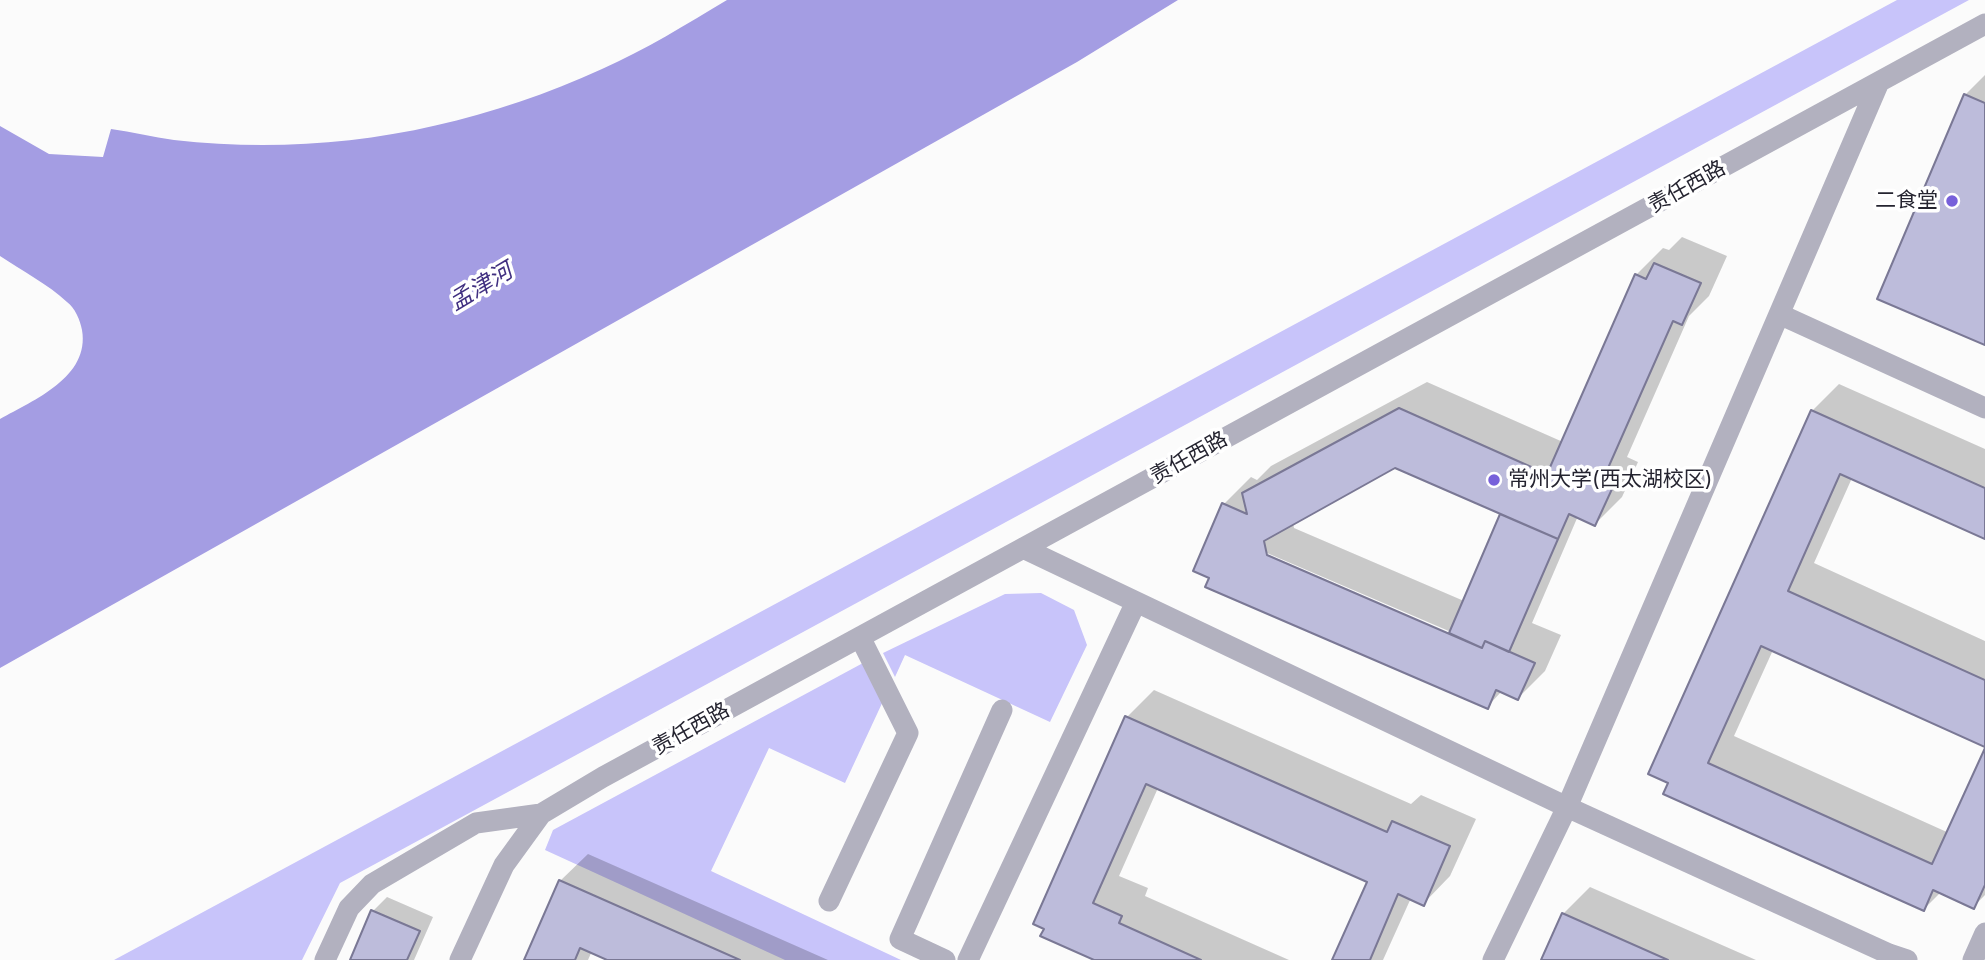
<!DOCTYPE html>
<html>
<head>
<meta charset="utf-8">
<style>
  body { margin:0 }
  canvas { display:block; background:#fbfbfb }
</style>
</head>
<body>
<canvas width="1985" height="960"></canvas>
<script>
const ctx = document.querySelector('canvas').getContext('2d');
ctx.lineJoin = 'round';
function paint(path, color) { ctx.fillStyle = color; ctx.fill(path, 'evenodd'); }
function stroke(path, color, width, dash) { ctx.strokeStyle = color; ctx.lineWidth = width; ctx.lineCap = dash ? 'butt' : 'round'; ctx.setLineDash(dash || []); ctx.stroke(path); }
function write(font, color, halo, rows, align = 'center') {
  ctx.font = font + ' Inter,"Noto Sans SC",sans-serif'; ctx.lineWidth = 7; ctx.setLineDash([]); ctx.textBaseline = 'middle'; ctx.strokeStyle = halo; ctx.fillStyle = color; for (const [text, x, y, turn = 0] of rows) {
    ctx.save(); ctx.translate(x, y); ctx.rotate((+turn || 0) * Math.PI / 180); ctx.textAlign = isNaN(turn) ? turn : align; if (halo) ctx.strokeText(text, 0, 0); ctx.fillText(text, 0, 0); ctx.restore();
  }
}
paint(new Path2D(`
  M1897 0H1969L340 883 302 960H114Z
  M1041 593 1074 610 1087 645 1050 722 905 655 895 677 883 653 1005 594Z
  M863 663 884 699 845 783 769 748 711 871 901 960H785L545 850 553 830Z`), '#c8c4fa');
paint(new Path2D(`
  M727 0H1178L1077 62 0 668V419C34 400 90 377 82 330 80 320 75 308 67 302 49 285 21 270 0 256V126L49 154 103 157 111 129C132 132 153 137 174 140 322 157 466 131 602 69 645 50 687 24 727 0Z`), '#a49de3');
paint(new Path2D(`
  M1985 75V343L1965 95Z
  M1682 237 1727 256 1709 296 1689 316 1627 457 1638 462 1622 497 1595 524 1578 516 1532 623 1561 635 1545 671 1518 698 1502 691 1487 707 1207 586 1224 504 1251 477 1257 480 1271 466 1427 382 1563 442 1636 275 1663 248 1669 250ZM1395 466 1502 513 1464 601 1294 528 1293 523ZM1260 550 1451 632V636L1258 553Z
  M1839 384 1985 449V537L1852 478 1814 563 1985 641V745L1773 650 1734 736 1949 833 1985 753V895L1974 906 1941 892 1924 909 1665 793 1812 411Z
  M1154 690 1411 804 1421 795 1476 819 1450 876 1423 904 1411 898 1383 960H1334L1370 882 1158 788 1119 876 1148 888 1145 896 1289 960H1099L1043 935 1127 717Z
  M588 854 828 960H612L592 951 588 960H526L560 881Z
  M1590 887 1756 960H1543L1563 914Z
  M387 897 433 917 414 960H352L373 911Z`), '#0003');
const building = new Path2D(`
  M1964 94 1985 103V345L1877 299Z
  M1654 263 1701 283 1682 325 1673 321 1601 484 1612 489 1595 526 1569 514 1558 539 1395 468 1264 541 1267 555 1482 648 1485 641 1535 663 1518 700 1496 690 1488 709 1205 587 1209 578 1193 571 1222 503 1247 514 1242 493 1399 408 1547 474 1635 274 1646 279Z
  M1811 410 1985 488V539L1840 474 1788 591 1985 680V747L1761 646 1708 763 1932 864 1985 748V885L1974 909 1933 890 1924 911 1663 794 1668 783 1648 774Z
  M1500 514 1558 539 1509 652 1485 641 1482 648 1449 633Z
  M1125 716 1387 832 1392 821 1450 846 1424 906 1398 894 1370 960H1332L1367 882 1146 784 1093 903 1122 916 1119 923 1201 960H1094L1040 936 1044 929 1033 924Z
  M559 880 740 960H607L580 948 575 960H524Z
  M371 910 420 931 407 960H350Z
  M1562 913 1668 960H1541Z`);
paint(building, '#bdbcdb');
stroke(building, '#7a7895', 2);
stroke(new Path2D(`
  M1779 314 1985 408
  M1023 548 1567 807 1889 954 1907 960
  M829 901 908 733 860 637
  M325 960 349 908 372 884 476 823 541 814
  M460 960 504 865 541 814 603 777 1985 24
  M945 960 900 939 1002 710
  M968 960 1136 602
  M1493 960 1567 807 1879 82
  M1973 960 1985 933`), '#b2b1bf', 21);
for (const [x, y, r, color] of [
  [1952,201,7,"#7760da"],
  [1494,480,7,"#7760da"]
]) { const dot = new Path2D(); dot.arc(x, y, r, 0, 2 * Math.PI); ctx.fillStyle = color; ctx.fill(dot); stroke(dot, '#fff', 2.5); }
write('21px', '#252430', '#fff', [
  ["责任西路",1687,187,-29],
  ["责任西路",1189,458,-29],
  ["责任西路",691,729,-29]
]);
write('21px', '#252430', '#fff', [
  ["二食堂",1938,201],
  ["常州大学(西太湖校区)",1508,480,"left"]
], 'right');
write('italic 23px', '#413081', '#fff', [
  ["孟津河",481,287,-31]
]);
</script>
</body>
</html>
